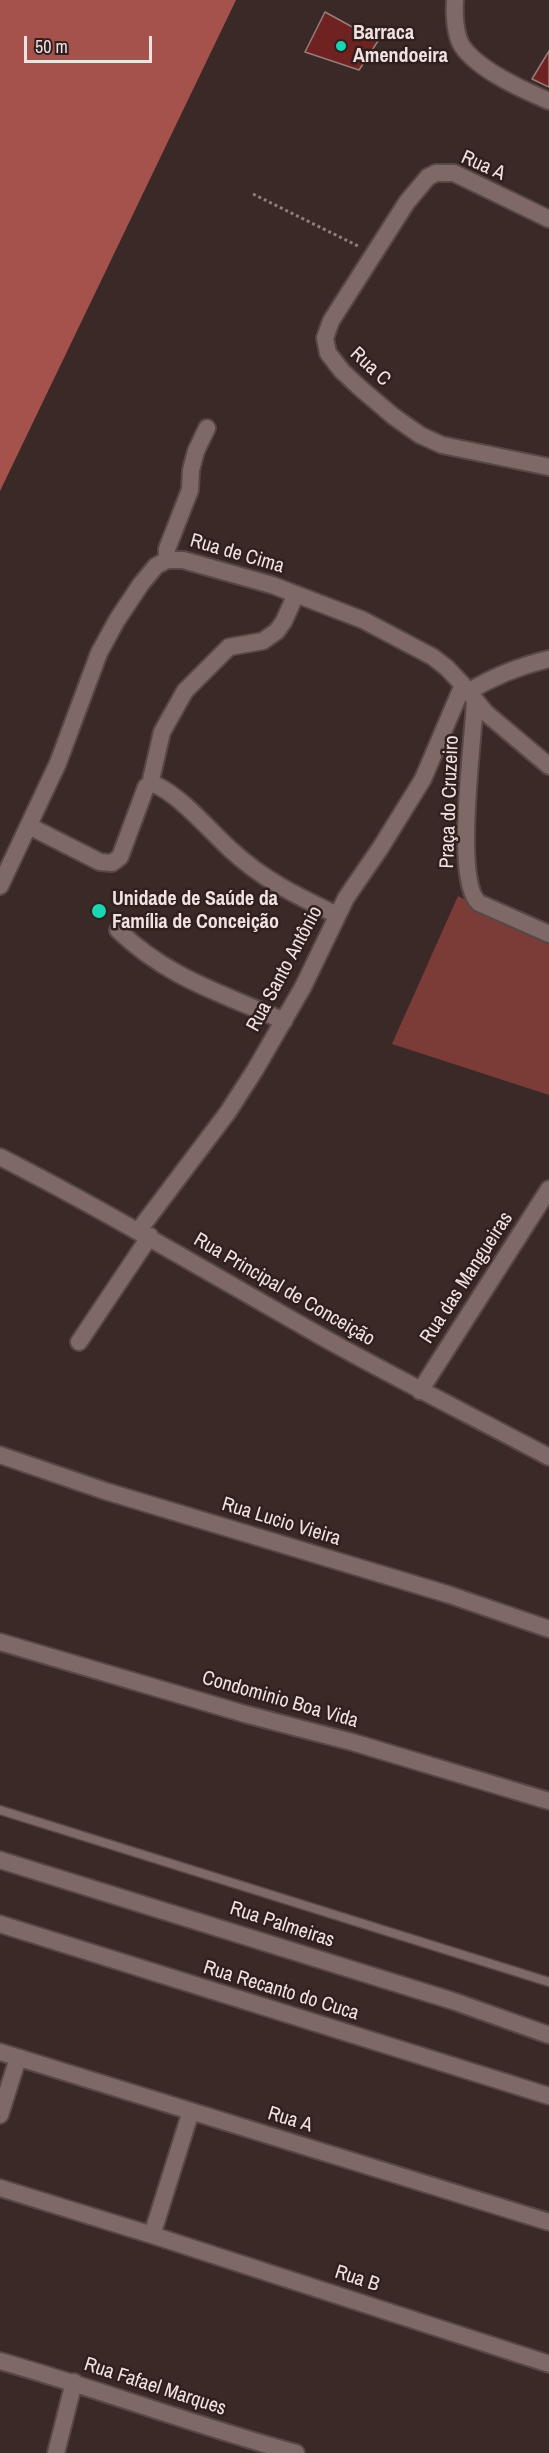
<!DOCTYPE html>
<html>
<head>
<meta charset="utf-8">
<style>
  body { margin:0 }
  #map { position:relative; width:549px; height:2453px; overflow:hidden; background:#3b2927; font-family:"Archivo Narrow",sans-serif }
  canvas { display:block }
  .scale { position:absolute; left:24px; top:36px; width:128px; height:27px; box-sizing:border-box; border:3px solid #efe2e1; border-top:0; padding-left:8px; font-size:18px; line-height:21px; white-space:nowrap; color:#efe2e1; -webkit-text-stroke:4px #311f1e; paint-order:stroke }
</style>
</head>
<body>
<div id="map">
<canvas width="549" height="2453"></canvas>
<div class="scale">50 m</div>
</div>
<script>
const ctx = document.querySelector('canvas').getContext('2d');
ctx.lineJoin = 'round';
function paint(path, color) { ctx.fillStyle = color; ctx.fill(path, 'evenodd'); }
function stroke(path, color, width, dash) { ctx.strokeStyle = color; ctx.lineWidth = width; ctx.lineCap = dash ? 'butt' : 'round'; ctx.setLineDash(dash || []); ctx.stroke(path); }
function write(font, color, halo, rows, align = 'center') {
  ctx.font = font + ' "Archivo Narrow",sans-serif'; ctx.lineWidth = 5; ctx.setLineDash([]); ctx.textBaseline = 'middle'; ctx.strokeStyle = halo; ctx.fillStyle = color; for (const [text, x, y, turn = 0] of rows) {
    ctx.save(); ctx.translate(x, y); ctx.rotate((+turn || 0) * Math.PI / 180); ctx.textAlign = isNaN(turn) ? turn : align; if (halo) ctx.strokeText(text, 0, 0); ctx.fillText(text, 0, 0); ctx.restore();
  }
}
paint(new Path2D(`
  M458 896 549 939V1095L392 1044Z`), '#7b3b37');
paint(new Path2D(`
  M0 0H236L0 491Z`), '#a5524d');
const building = new Path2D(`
  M325 12 378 41 359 70 305 52Z
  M549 51V87L532 79Z`);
paint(building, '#702221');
stroke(building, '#957e7c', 1.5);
const lane = new Path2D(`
  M0 1810 549 1982`);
const street = new Path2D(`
  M455 0C454 13 455 35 462 46 478 70 523 90 549 101
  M549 219 454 173H436L428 177 407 202 331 321 325 338 328 353 342 371 359 387 393 416 420 435 442 445 549 467
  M167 560V549L190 490 191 470 196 451 207 428
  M468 692C494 676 519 666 549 659
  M472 696 486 713 549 766
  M475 700C474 736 453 882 479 903L549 934
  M150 784 162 732 185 691 229 647 263 641 277 631 284 621 296 594
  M29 826 100 862 112 863 120 857 146 787 150 784 156 785C182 797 209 830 230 849 263 880 297 896 337 915
  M0 886 58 763 99 653 117 620 141 584 156 566 167 560H183L272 585 363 620 433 657 447 668 463 685 423 779 381 847 346 898 303 987 255 1070 228 1112 139 1230
  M118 930C169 979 222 993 284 1021
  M0 1157C108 1212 211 1274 317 1334 393 1377 472 1416 549 1457
  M79 1342 150 1236
  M420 1391 549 1189
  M0 1455 105 1491 447 1594 549 1629
  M0 1642 245 1714 352 1742 549 1801
  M0 1860 453 2001 549 2035
  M0 1924 549 2096
  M0 2052 549 2222
  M0 2115 18 2058
  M0 2188 152 2235 549 2364
  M152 2235 191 2111
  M0 2361C99 2389 196 2426 296 2453
  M56 2453 74 2382`);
stroke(lane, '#574746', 11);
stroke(street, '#574746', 20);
stroke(new Path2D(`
  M253 194 360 247`), '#8e7e7c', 3, [3, 3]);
stroke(lane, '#7e6967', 8);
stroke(street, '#7e6967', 16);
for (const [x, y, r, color] of [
  [341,46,6,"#1ad5b2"],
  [99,911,8,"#1ad5b2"]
]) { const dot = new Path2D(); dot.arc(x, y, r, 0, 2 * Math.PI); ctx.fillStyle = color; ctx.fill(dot); stroke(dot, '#311f1e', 2); }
write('bold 20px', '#efe2e1', '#311f1e', [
  ["Barraca",353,34],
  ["Amendoeira",353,57],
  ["Unidade de Saúde da",112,900],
  ["Família de Conceição",112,923]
], 'left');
write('20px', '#efe2e1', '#311f1e', [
  ["Rua A",483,166,24],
  ["Rua C",370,367,43],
  ["Rua de Cima",237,554,16],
  ["Praça do Cruzeiro",450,802,-88],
  ["Rua Santo Antônio",285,969,-62],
  ["Rua das Mangueiras",467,1278,-57],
  ["Rua Principal de Conceição",284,1290,30],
  ["Rua Lucio Vieira",281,1522,17],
  ["Condominio Boa Vida",280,1700,16],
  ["Rua Palmeiras",282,1925,18],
  ["Rua Recanto do Cuca",281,1991,17],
  ["Rua A",290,2120,17],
  ["Rua B",357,2279,18],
  ["Rua Fafael Marques",155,2387,18]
]);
</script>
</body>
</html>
